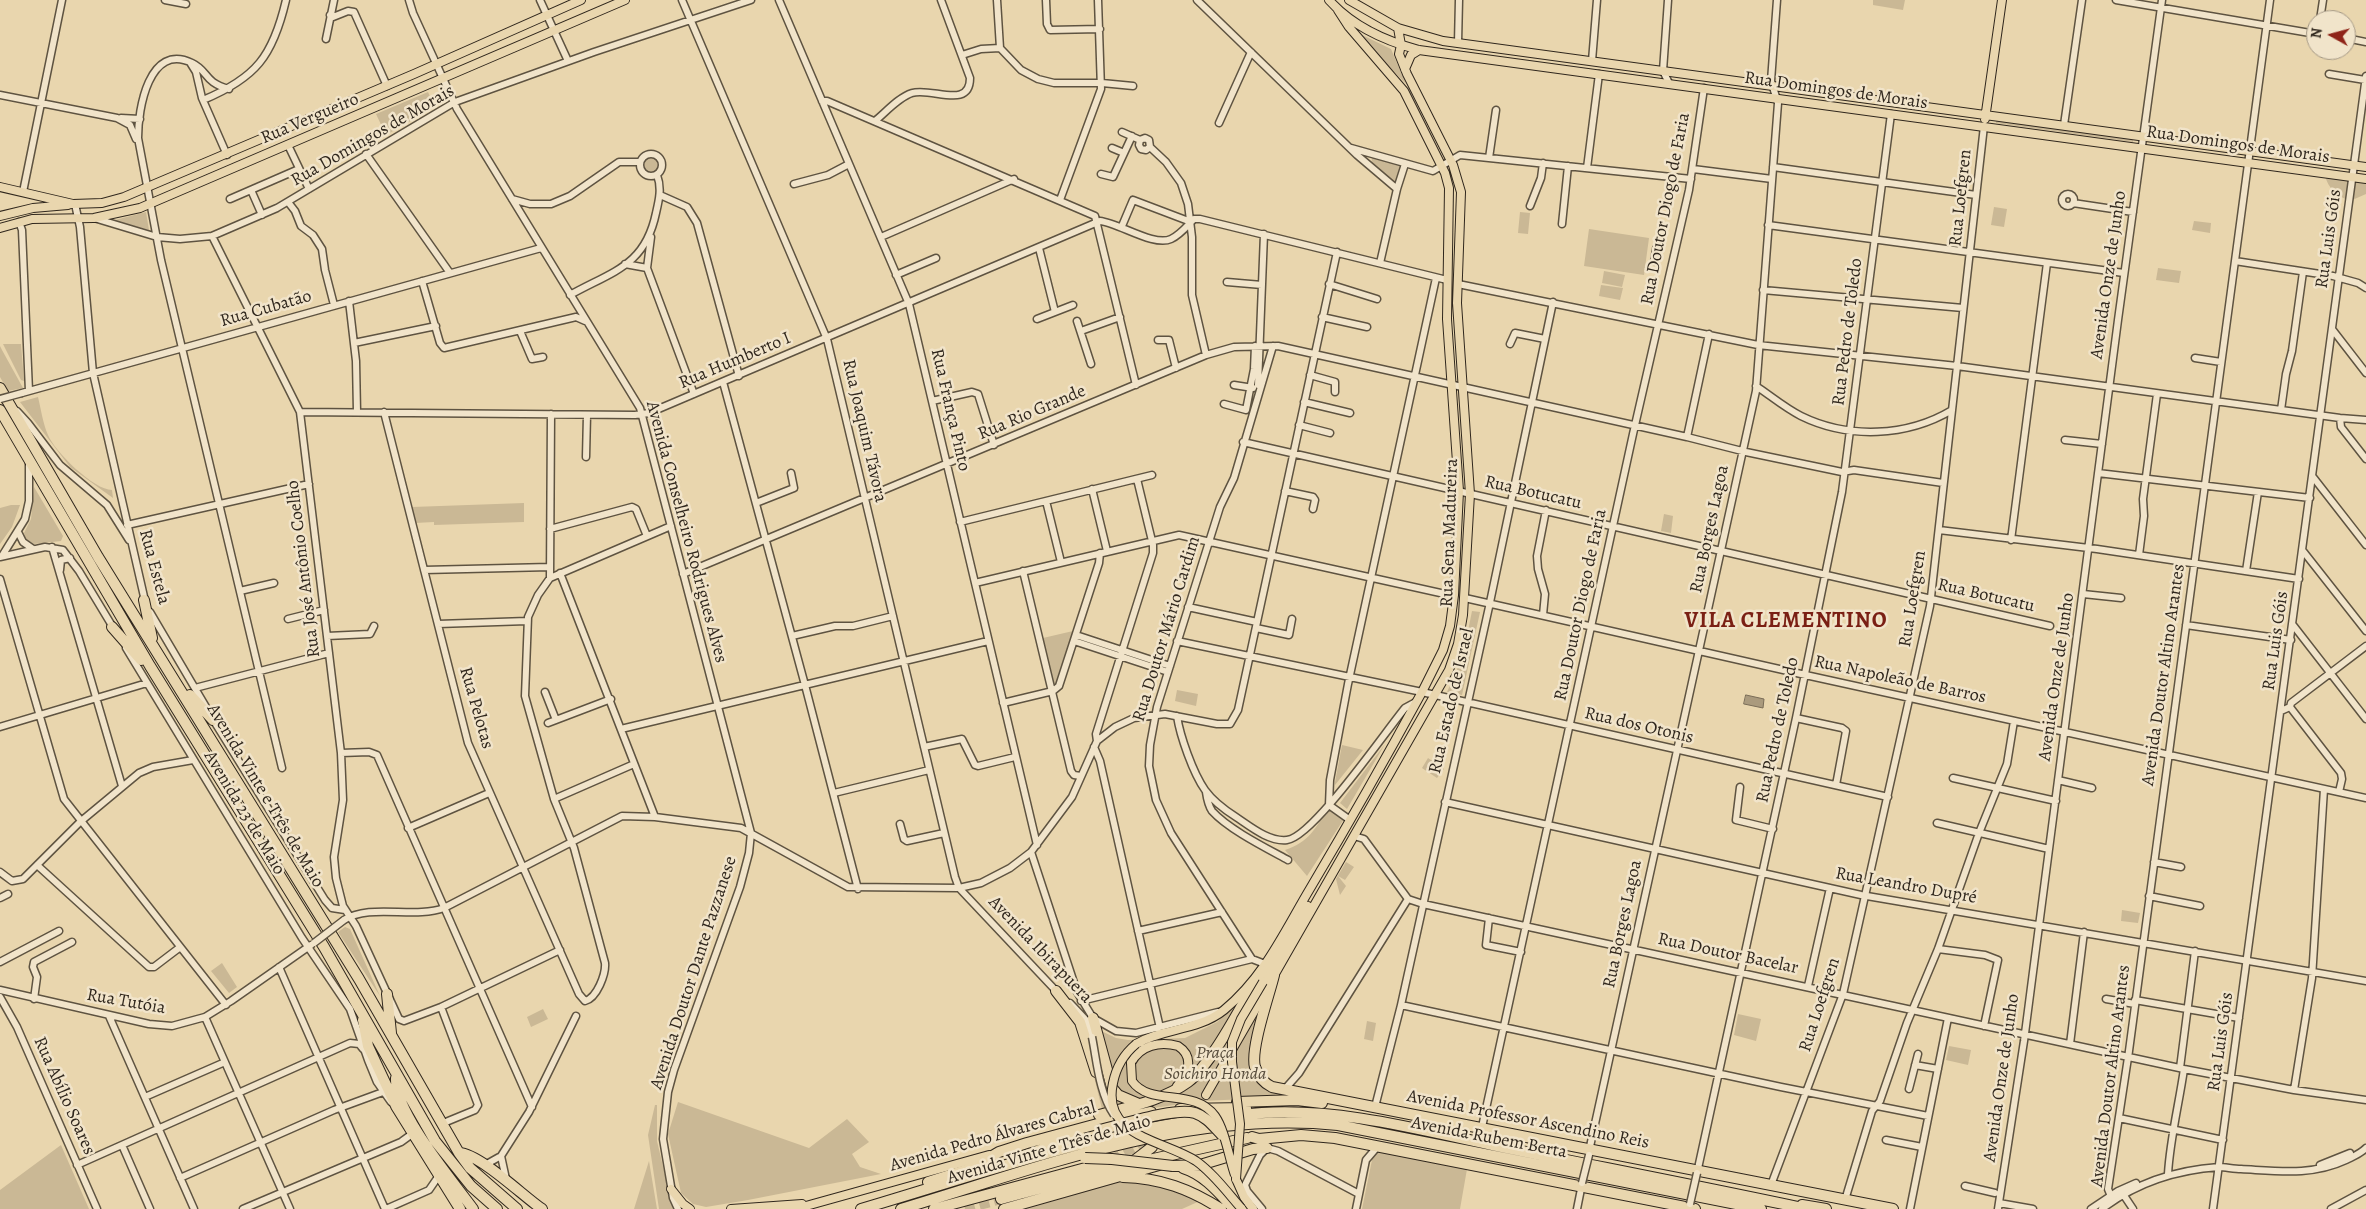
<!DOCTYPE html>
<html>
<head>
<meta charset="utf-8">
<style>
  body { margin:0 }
  #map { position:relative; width:2366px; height:1209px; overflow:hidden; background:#e9d6ae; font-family:Alegreya,serif }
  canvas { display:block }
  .north { position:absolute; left:2306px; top:10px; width:50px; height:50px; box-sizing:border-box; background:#f1e4ca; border:1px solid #a49885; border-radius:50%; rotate:277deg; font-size:14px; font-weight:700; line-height:20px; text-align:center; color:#30271d }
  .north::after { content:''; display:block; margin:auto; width:18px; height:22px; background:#8f2418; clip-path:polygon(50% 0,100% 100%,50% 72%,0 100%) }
</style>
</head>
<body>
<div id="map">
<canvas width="2366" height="1209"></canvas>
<div class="north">N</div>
</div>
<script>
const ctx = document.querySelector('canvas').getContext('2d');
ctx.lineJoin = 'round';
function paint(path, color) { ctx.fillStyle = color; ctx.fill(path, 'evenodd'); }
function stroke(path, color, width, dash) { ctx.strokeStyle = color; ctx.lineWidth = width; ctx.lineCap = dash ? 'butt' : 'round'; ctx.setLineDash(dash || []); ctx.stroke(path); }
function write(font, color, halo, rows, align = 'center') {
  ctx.font = font + ' Alegreya,serif'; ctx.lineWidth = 5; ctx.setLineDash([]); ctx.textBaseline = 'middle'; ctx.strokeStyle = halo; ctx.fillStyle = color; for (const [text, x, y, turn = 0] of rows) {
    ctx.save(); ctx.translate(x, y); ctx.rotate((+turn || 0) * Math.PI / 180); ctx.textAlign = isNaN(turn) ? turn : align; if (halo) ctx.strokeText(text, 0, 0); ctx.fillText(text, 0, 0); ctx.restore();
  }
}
paint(new Path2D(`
  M1873 0H1905L1903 10 1873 5Z
  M1356 32 1391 49 1406 84Z
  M428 92 435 107 386 135 376 114Z
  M1996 121 2133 140V142L1996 123Z
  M1380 156 1401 165 1396 185 1371 165 1372 158Z
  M643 165a8 8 0 1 1 16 0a8 8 0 1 1-16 0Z
  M2325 175 2366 181V194L2350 201C2337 196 2328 189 2325 175Z
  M1994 207 2007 209 2004 227 1991 225Z
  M146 212 149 230 115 221V220Z
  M1520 212 1530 213 1528 234 1518 233Z
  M2194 221 2211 223 2210 233 2192 230Z
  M1589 229 1649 238 1644 275 1584 266Z
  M2158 268 2181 271 2179 283 2156 280Z
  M1604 271 1625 275 1622 287 1602 283Z
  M1601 285 1623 288 1620 300 1599 296Z
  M3 344H21L24 381 21 380Z
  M0 346 2 350 23 388 8 391 0 377Z
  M38 397C41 409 43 424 48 435 55 452 94 490 112 490L113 498 70 467 20 402Z
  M34 487 63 536 61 541 34 544 26 539 24 533 31 519Z
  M524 503V522L434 525V522L415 523 412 507Z
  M11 505H20L12 527 0 544V508Z
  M1664 514 1673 516 1671 533 1661 531Z
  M1472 611 1480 612 1462 695 1447 692 1463 656Z
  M1073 631 1057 683 1054 687 1043 638Z
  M1177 690 1198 694 1196 706 1175 701Z
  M1385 744 1347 809 1340 803Z
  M1342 745 1363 750 1335 785V782Z
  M1428 758 1444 769 1437 778 1422 768Z
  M1328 808 1344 819 1307 876 1285 850C1309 842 1315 829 1328 808Z
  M1346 862 1354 867 1345 880 1338 876 1346 886 1340 895 1336 879Z
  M2122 910 2140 913 2138 923 2121 921Z
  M345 927 350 929 380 996 338 932Z
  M222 963 237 987 229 993 211 971Z
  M1236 1005 1251 1010 1256 1015 1255 1076 1312 1096 1202 1101 1133 1111H1105L1102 1109 1083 1032 1095 1028 1116 1038 1128 1040 1185 1038 1217 1022Z
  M543 1009 548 1019 531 1027 527 1017Z
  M1738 1014 1761 1019 1756 1041 1734 1035Z
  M1367 1021 1376 1023 1373 1041 1364 1039Z
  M1949 1046 1971 1050 1968 1065 1946 1060Z
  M678 1102 809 1148 847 1119 869 1142 852 1154 860 1167 881 1174 748 1200 706 1207 693 1204 681 1193 668 1134Z
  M655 1105H657V1141L673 1209H659L648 1135Z
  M61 1145 89 1209H0V1190Z
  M1377 1151 1467 1169 1460 1209H1362L1373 1155Z
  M649 1161 657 1209H634Z
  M1112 1180H1146L1202 1200 1182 1209H1020Z`), '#cab895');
const water = new Path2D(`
  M1653 246 1662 247 1659 266 1650 264Z
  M1746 695 1764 699 1763 708 1744 704Z`);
paint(water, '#aa9a7d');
stroke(water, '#796c57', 1);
stroke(new Path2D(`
  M1111 1160 1154 1137
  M965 1209 1001 1199`), '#c4b391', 10, [10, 5]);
const minor = new Path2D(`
  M165 0 186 4
  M409 0 413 13 457 109 640 408 751 833 749 853 740 887 674 1070 668 1092 663 1139 673 1198 678 1209
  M540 0 568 61
  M682 0 827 339 955 877 959 888 1059 994
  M779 0 909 304 1037 845
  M997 0 1000 48
  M1046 0 1047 24 1050 30 1100 29
  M1197 0 1357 155 1397 189
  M1668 0 1663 71 1669 83
  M2116 0 2316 34
  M330 15 333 17 348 11 354 12 387 86
  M2320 20 2323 0
  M2346 38 2366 42
  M326 39 334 0
  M1458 43 1459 0
  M962 55 981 49 1000 48 1021 70 1038 79 1054 83H1102L1133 86
  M1592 61 1597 0
  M191 64 196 72 202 98 227 155
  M2329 74 2365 80
  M229 89C203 82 209 71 192 63 149 42 138 109 138 138L161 260 282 768
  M0 95 117 118 130 125 136 139
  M203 100C256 78 273 56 286 0
  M822 101H827L1095 216 1136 385
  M121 118 140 119
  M875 121C886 112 899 97 912 93 932 87 970 110 970 78L941 0
  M1219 123 1251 52
  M2064 125 2082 0
  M1122 132 1140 140 1145 138 1149 140 1150 147 1166 162 1181 183 1188 204 1192 237V295L1206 355
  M1140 140 1139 145 1141 149 1146 150 1150 147
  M288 145 309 189
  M1112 148 1124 153
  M1351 148 1433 171 1460 155 1691 179
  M640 165a11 11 0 1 1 22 0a11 11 0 1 1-22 0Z
  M366 154 450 273
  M1489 158 1496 110
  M1773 167 1976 195
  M1587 168 1599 74
  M1693 169 1772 179
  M1101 174 1113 177 1132 136
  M794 184 828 175 849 164
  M251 190 262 215
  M23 192 62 0
  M2062 200a6 6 0 1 1 12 0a6 6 0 1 1-12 0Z
  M660 195 687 207 697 223 739 376
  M230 199 299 169
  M512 199 530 204H551L570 196 619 162H640
  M1060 200 1101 89 1098 0
  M288 202 295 211 301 226 313 235 322 249 325 270 334 305
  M2073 203 2133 212
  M75 204 80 227 93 373 145 601
  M1530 206 1541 178 1543 163
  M94 218 157 237 180 239 212 236 277 208 455 102 594 52 751 0
  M19 222 22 230 29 391
  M1562 224 1568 166
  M1768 225 2124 273
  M1122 226 1133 200 1191 222
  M212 236 300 412 341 753 343 800 334 857 336 878 343 906 356 926 399 1019 404 1021 441 1007 560 950
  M881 237 1014 179
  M1039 248 1055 312
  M2235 261 2333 276 2358 283 2366 288
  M1380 263 1397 189 1405 164
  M625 264 647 268
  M647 268 694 394
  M647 268 651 237
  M896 275 936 258
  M422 281 440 343 444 348 576 317 585 321
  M1227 282 1262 285
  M1329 284 1377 299
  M1458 284 1758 345 1957 366 2340 418 2366 420
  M1763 290 1963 308
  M570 295C613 271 645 266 656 213 659 200 662 188 657 175
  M349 301 356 361 357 412
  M1322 317 1367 327
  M1037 319 1073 305
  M1077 321 1091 364
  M2332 329 2366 373
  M520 331 532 359 543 357
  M1081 331 1120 317
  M1158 340H1169L1176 368
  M354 343 436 326
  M1510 344 1515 333 1545 339
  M2195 358 2221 362
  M1310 375 1335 382V392
  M723 382 805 685 858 889
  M1234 385 1253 388
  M1258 385 1264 234
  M1756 386C1771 396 1785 408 1801 416 1848 439 1907 437 1952 410
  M22 393 541 248
  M932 401 972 392 978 394 994 445
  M1304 402 1350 413
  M1224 404 1246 410 1254 369 1255 346
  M2281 410 2286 374 2292 351 2303 272
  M17 411 28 423 60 465 107 505 129 540
  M300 412 635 415 649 413 1100 221C1119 223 1154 247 1171 239 1180 235 1187 226 1194 219H1200L1447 280
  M384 412 468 743 579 994 585 1001C597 998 606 974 605 963L574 848 554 799 525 696 528 617 538 595 550 578 671 526
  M2340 418 2341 427 2366 459
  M1299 425 1330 433
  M1687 437 1709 334
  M2065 440 2102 444
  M1243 442 2050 626
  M586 457 587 415
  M2098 473 2310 498
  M2313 477 2366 545
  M1092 489 1107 551
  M1285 491 1313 497 1315 500 1313 509
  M1046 501 1061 562
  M756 503 794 488 791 473
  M960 522 1152 475
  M127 525 309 484
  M550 529 632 507 636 509 647 536
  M1939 530 2097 549 2299 579
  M18 532 23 542 33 549
  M2011 540 2047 263
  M52 547 122 786
  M2303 551 2366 631
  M2139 555 2144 516 2143 499 2157 394
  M2 556 25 519 29 501V462
  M0 557 45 547 63 550 79 571 114 629
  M60 570 61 560 70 558
  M424 570 550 567
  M1023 571 1071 771 1074 775 1081 776
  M2246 571 2258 492
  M560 573 655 817
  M683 574 1206 355 1234 347 1278 346 1687 437 1746 452 1842 472 1854 470 1943 483
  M550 578 551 414
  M0 579 64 799 226 1005
  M975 583 1179 535 1454 596
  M240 591 274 583
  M2083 594 2121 598
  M1465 598 1810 676 2366 798
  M1188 607 1257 622
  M150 612 206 707
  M1543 615 1545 594 1538 569 1537 556 1546 510
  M288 619 324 610
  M438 624 527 621
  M2186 625 2291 640
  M2293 625 2366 719
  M1256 628 1289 635 1292 619
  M1076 635 1170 666
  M327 636 370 634 374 626
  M792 636 835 626H853L893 616
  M1074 641 1168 672
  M1177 641 1422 692 1888 797
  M126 648 302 938 350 1009 368 1060 377 1082 391 1102
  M195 688 329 653
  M545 692 556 720
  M1003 703 1053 691 1059 686 1099 563 1100 553
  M2290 707 2341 773 2342 779 2339 792
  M2281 711 2290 707 2291 703 2366 646
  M1177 716C1180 736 1193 773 1205 790 1213 801 1225 810 1236 817 1251 827 1269 842 1287 840 1313 837 1385 732 1405 708L1416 702
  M212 718 325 900 332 908 345 910
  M1796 718 1842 728 1846 731 1836 785
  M548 723 611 699
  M0 727 147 683
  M621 729 988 641
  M1097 741 1096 734 1153 553V545L1137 479
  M924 747 962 739 975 765 978 766 1015 757
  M1094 747 1100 761 1160 1028
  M341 753 369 752 377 755 532 1107
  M1953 778 2056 801
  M2058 780 2092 788
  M1740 787 1736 820 1773 829
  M1206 792C1207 799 1208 805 1212 811 1228 829 1266 848 1288 860
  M834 793 929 770
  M554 799 634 764
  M1445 802 1861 895 2366 981
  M1329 805 1330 780 1348 684 1436 278
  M1329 805 1350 820
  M1937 823 2049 849
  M900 824 904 839 907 841 944 833
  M408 828 489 793
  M1354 836 1364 839 1408 899
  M1031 852 1077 992 1093 1018 1116 1031 1136 1033 1218 1012
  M2154 862 2181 867
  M37 865 149 967H154L179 948
  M0 872 12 881 23 879 80 822 139 773 153 767 193 760
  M2149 896 2200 906
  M0 898 8 894
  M1408 899 1423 904 2184 1069 2294 1090 2366 1100
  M1489 918 1486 945 1521 952
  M344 920C370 903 414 919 444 908L622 816 655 817 741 828 848 887 959 888 981 883 1010 868 1031 852 1072 797 1097 741 1115 727 1134 718 1165 714 1217 724H1230L1238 710 1337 252
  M1138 931 1222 912
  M1938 949 1985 955 1998 960 1984 1026
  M0 962 59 931
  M1265 964 1252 959 1171 833 1156 800 1149 766 1150 745 1157 707 1220 507 1234 478 1273 346
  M279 967 385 1209
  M1808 986 1830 888
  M0 990 149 1024 172 1026 205 1017 231 1001 311 945
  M0 997 17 1027 97 1209
  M34 999 37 977 33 967 34 962 72 942
  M2106 999 2135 1004
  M2135 1000 2239 1018
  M1081 1001 1252 959
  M1070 1003 1086 1020 1092 1037
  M1401 1005 1781 1087 1928 1116
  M441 1007 478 1105 475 1110 441 1124
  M109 1016 194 1209
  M205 1017 290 1209
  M2070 1044 2084 932
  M1915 1065 1938 1069
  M2180 1068 2195 951
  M1909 1089 1918 1054
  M1284 1090 1299 1073 1408 899
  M2294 1090 2312 978 2324 789
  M145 1097 225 1062
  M1375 1107 1401 1005 1489 607 1553 302
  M2119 1118 2223 1140
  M1482 1127 1633 434 1689 190 1704 88
  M1886 1140 1922 1147
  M122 1145 150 1209
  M1589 1151 1756 391 1778 103 1771 81 1777 0
  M501 1156 506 1179
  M77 1165 350 1043 359 1044 363 1049
  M485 1165 501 1156 529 1112 576 1016
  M2320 1165 2350 1153
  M1697 1173 1796 718 1842 492 1891 114
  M2168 1174C2170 1139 2179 1104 2184 1069
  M180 1178 334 1110 383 1092
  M1771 1185 1843 994 1930 606 1984 126
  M1965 1186 1995 1193
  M2123 1194 2133 1209
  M1845 1200 1872 1111 1880 1101 1907 1023 1938 949 1979 833 2007 764 2014 721
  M2113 1201 2108 1189 2129 1051 2270 0
  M1999 1203 2033 1209
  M243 1209 401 1142 412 1134
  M386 1209 429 1190 438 1177
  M1262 1209 1247 1191 1245 1185 1260 1155 1267 1148 1278 1151 1359 1194
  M1356 1209 1366 1160 1378 1146
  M1577 1209 1582 1184
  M1910 1209 1948 1018
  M1998 1209 2024 1041 2118 320 2162 0
  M2091 1209 2118 1191 2136 1183
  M2102 1209C2137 1182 2175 1170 2219 1167 2225 1167 2234 1169 2241 1169 2278 1171 2312 1176 2346 1160 2354 1156 2360 1154 2366 1148
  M2213 1209 2366 76
  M2331 1209 2366 1190`);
const major = new Path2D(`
  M1329 0C1353 27 1385 41 1419 50L2366 179
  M1349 0 1398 28 1443 41 2366 167
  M1405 69 1411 55 1419 50
  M1985 119 2002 0
  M0 187 73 204 102 203 124 197 414 74 581 0
  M0 216 33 208 68 205
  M0 228 32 219 94 218 140 208 625 0
  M1272 979 1449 670 1458 644 1463 615 1470 494 1457 303 1461 192 1453 165 1407 74 1399 54 1401 45 1398 28
  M1263 982 1308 906
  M1136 1044C1163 1028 1198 1031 1224 1010 1265 976 1284 932 1311 887 1349 823 1386 758 1422 692L1443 650 1450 626 1454 595 1459 491 1447 319 1449 188 1445 173 1404 91 1349 27 1338 10
  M1131 1063C1140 1045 1160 1041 1178 1046 1195 1057 1188 1074 1177 1086
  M1206 1095 1267 989
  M1236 1179 1244 1197 1253 1209
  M671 1189 683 1204 690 1209
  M731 1209 802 1204
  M795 1209 989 1155`);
const highway = new Path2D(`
  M0 388 98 557 359 979 459 1153 470 1168 517 1209
  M0 410 150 666 324 947 435 1141 471 1186 497 1209
  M144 600 152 638
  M112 627 141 660
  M190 695 213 720
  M1274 975C1269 996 1250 1049 1255 1067 1258 1076 1264 1083 1272 1087L1893 1209
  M1056 991 1080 1022 1096 1072
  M387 994 391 1033
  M1093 1018 1112 1088 1118 1095 1139 1104
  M363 1020 368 1046 396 1106 460 1209
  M396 1078C394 1112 452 1180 473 1209
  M1237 1102 1297 1100 1322 1103
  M1180 1109 1246 1108
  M1099 1115C1128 1107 1162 1101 1188 1082 1213 1063 1244 1000 1262 971
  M1252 1137 1259 1139 1301 1135 1335 1138 1695 1209
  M1037 1151 1080 1136
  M459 1153C480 1154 523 1196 542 1209
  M1135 1160 1152 1147
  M1173 1166 1200 1165 1253 1149 1267 1148
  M1183 1168C1205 1175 1219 1193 1234 1209
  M1123 1177C1160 1178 1190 1189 1221 1209
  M928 1182 972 1168 999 1152 1027 1143 1101 1123 1151 1112
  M1001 1199 1131 1164 1247 1138
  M1802 1205 1826 1209
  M861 1209C990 1171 1127 1121 1262 1113 1340 1108 1421 1130 1497 1146 1600 1167 1704 1187 1807 1209
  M901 1209C1044 1166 1187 1110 1338 1125L1761 1209
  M934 1209 1104 1163
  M1004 1209 1159 1165`);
stroke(minor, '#5e5341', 9);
stroke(major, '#30271d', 10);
stroke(highway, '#30271d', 12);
stroke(minor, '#f1e4ca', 6);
stroke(major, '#e9d6ae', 8);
stroke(highway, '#e9d6ae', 10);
const minorBridge = new Path2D(`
  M0 399 22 393
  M314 943 344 920
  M1092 1037C1097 1062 1099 1093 1114 1115
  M1582 1183 1589 1155
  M1690 1204 1697 1173`);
const majorBridge = new Path2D(`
  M1136 1044C1124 1054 1116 1068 1113 1083 1101 1137 1164 1140 1196 1161 1213 1173 1227 1192 1241 1208
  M1131 1063 1132 1081C1150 1107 1194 1087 1215 1116 1225 1130 1229 1158 1235 1175
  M1236 1179 1240 1124 1232 1062V1042L1241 1019 1263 982`);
const highwayBridge = new Path2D(`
  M1099 1130C1122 1125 1174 1107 1195 1113 1207 1117 1214 1127 1222 1135
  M1085 1158 1112 1159 1173 1166`);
stroke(minorBridge, '#5e5341', 9, []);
stroke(majorBridge, '#30271d', 10, []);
stroke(highwayBridge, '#30271d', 12, []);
stroke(minorBridge, '#f1e4ca', 6);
stroke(majorBridge, '#e9d6ae', 8);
stroke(highwayBridge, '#e9d6ae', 10);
write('18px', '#30271d', '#f1e4ca', [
  ["Rua Domingos de Morais",1836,91,8],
  ["Rua Vergueiro",310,119,-23],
  ["Rua Domingos de Morais",373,136,-30],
  ["Rua Domingos de Morais",2238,145,8],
  ["Rua Loefgren",1961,198,-84],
  ["Rua Doutor Diogo de Faria",1666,209,-79],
  ["Rua Luis Góis",2329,239,-82],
  ["Avenida Onze de Junho",2109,275,-82],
  ["Rua Cubatão",266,309,-16],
  ["Rua Pedro de Toledo",1848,332,-83],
  ["Rua Humberto I",735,361,-23],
  ["Rua França Pinto",950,410,77],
  ["Rua Rio Grande",1032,413,-23],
  ["Rua Joaquim Távora",864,431,77],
  ["Rua Botucatu",1533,493,13],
  ["Rua Borges Lagoa",1710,529,-78],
  ["Avenida Conselheiro Rodrigues Alves",686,532,75],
  ["Rua Sena Madureira",1450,533,-88],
  ["Rua Estela",154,567,75],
  ["Rua José Antônio Coelho",304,569,-97],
  ["Rua Botucatu",1986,596,13],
  ["Rua Loefgren",1913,599,-81],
  ["Rua Doutor Diogo de Faria",1581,605,-78],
  ["Rua Doutor Mário Cardim",1167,629,-73],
  ["Rua Luis Góis",2276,641,-82],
  ["Avenida Doutor Altino Arantes",2164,675,-82],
  ["Avenida Onze de Junho",2057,677,-82],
  ["Rua Napoleão de Barros",1900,680,12],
  ["Rua Estado de Israel",1452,701,-77],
  ["Rua Pelotas",476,708,74],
  ["Rua dos Otonis",1639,726,13],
  ["Rua Pedro de Toledo",1778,730,-78],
  ["Avenida Vinte e Três de Maio",265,796,59],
  ["Avenida 23 de Maio",244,813,59],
  ["Rua Leandro Dupré",1906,886,10],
  ["Rua Borges Lagoa",1623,924,-78],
  ["Avenida Ibirapuera",1040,950,46],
  ["Rua Doutor Bacelar",1728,954,12],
  ["Avenida Doutor Dante Pazzanese",694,973,-72],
  ["Rua Tutóia",126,1002,10],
  ["Rua Loefgren",1820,1005,-72],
  ["Rua Luis Góis",2221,1042,-82],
  ["Avenida Doutor Altino Arantes",2111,1076,-83],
  ["Avenida Onze de Junho",2002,1078,-82],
  ["Rua Abílio Soares",64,1096,66],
  ["Avenida Professor Ascendino Reis",1528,1120,11],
  ["Avenida Pedro Álvares Cabral",993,1137,-16],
  ["Avenida Rubem Berta",1489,1138,11],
  ["Avenida Vinte e Três de Maio",1049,1150,-16]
]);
write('italic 18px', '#564b3b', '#f1e4ca', [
  ["Praça",1215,1054],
  ["Soichiro Honda",1215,1075]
]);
ctx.letterSpacing = '1px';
write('bold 22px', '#7a1f14', '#f1e4ca', [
  ["VILA CLEMENTINO",1786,622]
]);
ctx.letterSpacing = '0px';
</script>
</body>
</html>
